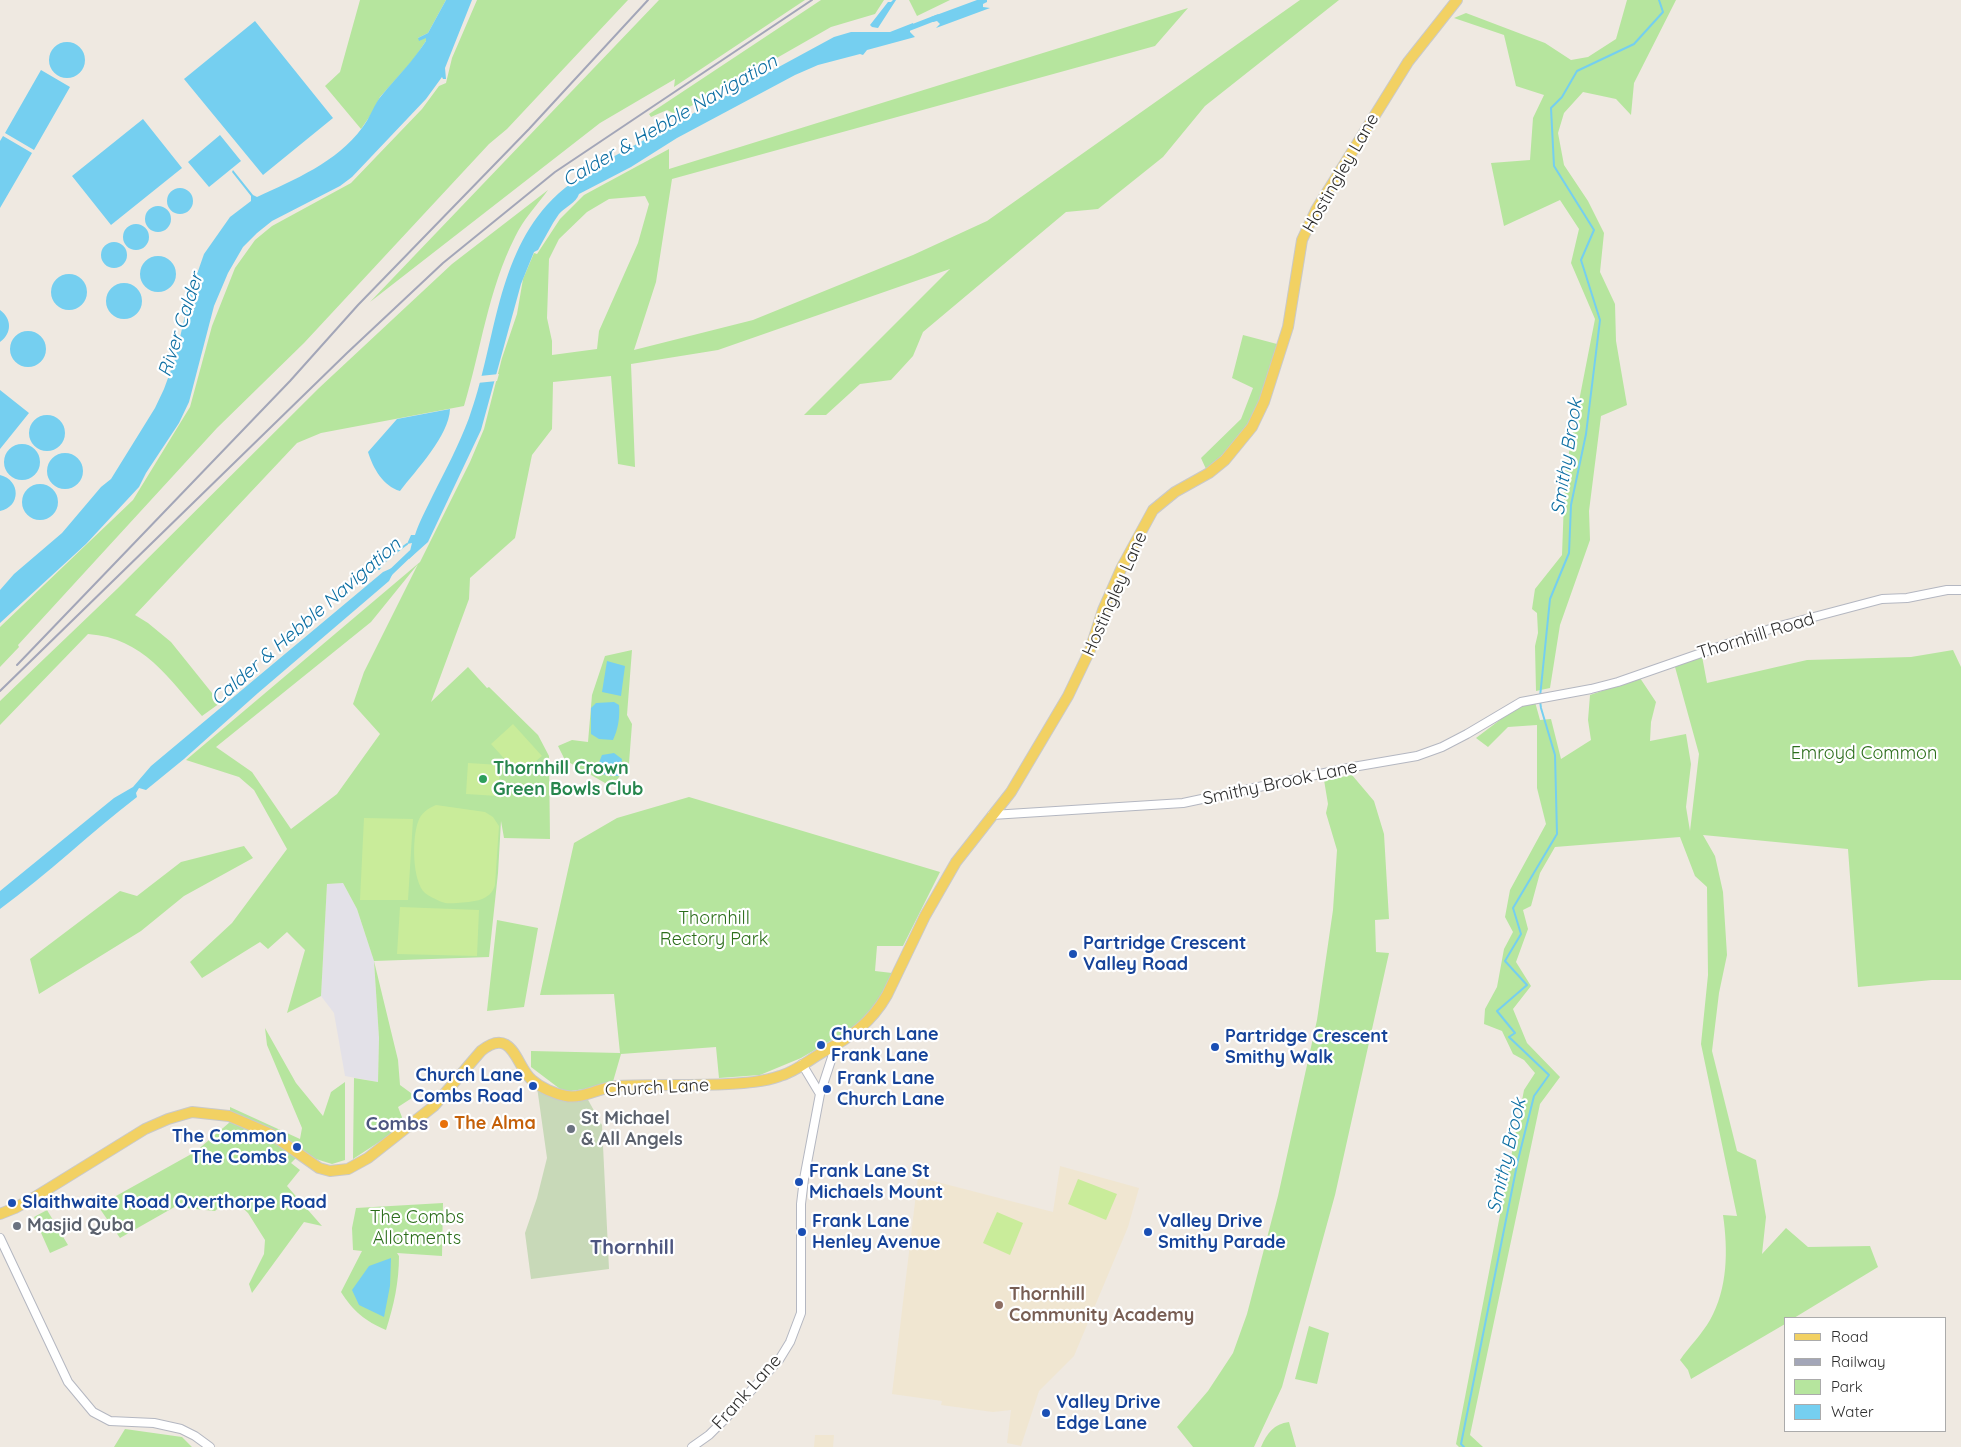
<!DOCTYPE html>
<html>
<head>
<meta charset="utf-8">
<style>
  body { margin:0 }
  #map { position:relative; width:1961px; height:1447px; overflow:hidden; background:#efe9e1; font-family:Quicksand,sans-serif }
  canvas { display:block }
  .legend { position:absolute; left:1784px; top:1317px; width:162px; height:115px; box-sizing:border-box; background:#fff; border:1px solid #ababab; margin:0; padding:6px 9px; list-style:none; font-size:15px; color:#2e2e2e }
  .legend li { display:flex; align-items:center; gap:10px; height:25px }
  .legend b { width:25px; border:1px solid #ababab }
</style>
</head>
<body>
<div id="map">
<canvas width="1961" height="1447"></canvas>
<ul class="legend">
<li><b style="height:6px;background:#f2d163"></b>Road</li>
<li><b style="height:6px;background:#a3a6b8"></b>Railway</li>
<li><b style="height:14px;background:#b6e59e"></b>Park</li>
<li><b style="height:14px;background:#75cff0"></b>Water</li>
</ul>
</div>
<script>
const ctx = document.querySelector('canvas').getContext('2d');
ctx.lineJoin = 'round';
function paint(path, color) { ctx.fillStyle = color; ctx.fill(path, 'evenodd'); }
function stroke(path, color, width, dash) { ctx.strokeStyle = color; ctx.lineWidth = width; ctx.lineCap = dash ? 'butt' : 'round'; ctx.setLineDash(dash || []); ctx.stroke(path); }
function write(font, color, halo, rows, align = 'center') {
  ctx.font = font + ' Quicksand,sans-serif'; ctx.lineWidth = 4.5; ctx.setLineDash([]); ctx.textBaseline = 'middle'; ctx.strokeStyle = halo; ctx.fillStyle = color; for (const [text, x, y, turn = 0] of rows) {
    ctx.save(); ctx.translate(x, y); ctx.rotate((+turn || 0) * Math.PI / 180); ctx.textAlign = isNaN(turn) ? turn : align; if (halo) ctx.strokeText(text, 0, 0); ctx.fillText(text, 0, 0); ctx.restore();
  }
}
paint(new Path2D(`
  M343 883 357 909 374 961 379 1038 378 1082 345 1076 334 1013 321 996 327 884Z`), '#e3e1e8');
paint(new Path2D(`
  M1060 1166 1139 1188 1128 1227 1074 1356 1039 1391 1021 1446 1007 1443 1011 1410 993 1412 941 1405 942 1401 892 1394 918 1177 1053 1212Z
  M815 1435H834L833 1447H814Z`), '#f0e6d1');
paint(new Path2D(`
  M360 0H446L428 33 418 38H426V41L413 60 380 97 372 113 361 129 325 86 340 72Z
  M477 0H628L507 129 489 144 304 343 217 428 18 645 19 647 0 667V627L133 500 190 407 212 326 235 268 255 240 272 226 351 183 422 109 439 86 446 83 452 58Z
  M659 0H805L674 87 675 79 600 123 370 302Z
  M821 0H884L875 14 831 27 705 99 675 114 667 110 651 117 649 114Z
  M909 0H950L917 16Z
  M1300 0H1339L1205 106 1163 157 1098 209 1066 212 923 332 913 356 891 380 860 384 826 415H804L950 269 718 350 631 364 635 467 618 464 611 376 553 382 552 429 532 455 515 538 470 578 469 599 431 702 468 667 487 688 489 687 538 735 549 756 550 839 504 838 501 821 498 873 489 957 374 961 398 1060 400 1085 415 1096 398 1107 405 1125 353 1159 354 1078 378 1082 379 1038 374 961 357 909 343 883 327 884 321 996 287 1013 305 950 287 932 268 949 260 942 202 978 190 962 232 923 287 849 254 790 239 777 186 760 420 562 470 462 484 429 502 358 517 314 523 279 534 253 537 254 560 219 584 195 669 149V169L1188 8 1155 46 672 179 656 282 634 350 753 320 913 255 987 221ZM645 196 649 204 638 243 599 331 597 349 552 355V341L547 318 549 259 559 239 587 212 609 199ZM418 564 364 672 353 704 380 734 337 794 291 829 252 772 216 747 371 622Z
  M1627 0H1676L1634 83 1631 115 1616 99 1583 92 1564 113 1558 133 1564 165 1588 201 1604 233 1600 272 1615 304 1616 341 1627 405 1601 416 1589 511 1590 540 1560 625 1550 688 1536 691 1535 646 1538 633 1537 613 1532 609 1535 589 1562 555 1565 473 1595 319 1571 263 1579 229 1560 200 1504 226 1491 163 1530 160 1533 118 1544 95 1516 86 1504 35 1454 18 1466 13 1545 43 1571 60 1588 57 1616 39Z
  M548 190C537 205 523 220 515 237 488 290 481 350 464 406L321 433 297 443 135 615 148 623 171 642 220 703 202 716C168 678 144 638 88 634L0 725V701L117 589 319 388 452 264Z
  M1243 335 1277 344C1271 363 1267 385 1259 403 1248 429 1228 452 1206 469L1201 458 1241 419 1253 388 1232 378Z
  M632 650 627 715 632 724 629 763 612 787 565 760 558 746 572 740 588 742 592 695 605 656Z
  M1953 650 1961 667V980H1932L1858 987 1848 849 1703 835 1715 856 1723 892 1727 955 1719 993 1712 1051 1737 1151 1756 1160 1766 1217 1762 1254 1786 1228 1808 1247 1870 1246 1878 1267 1794 1318H1785V1324L1691 1379 1688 1370 1680 1360C1689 1347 1702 1334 1710 1320 1728 1288 1728 1250 1723 1215L1737 1216 1701 1044 1708 975 1707 887 1695 876 1680 837 1555 847 1540 873 1531 906 1523 910 1528 929 1516 962 1531 986 1513 1009 1527 1043 1560 1077 1540 1104 1470 1435 1483 1447H1459L1456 1444 1524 1090 1535 1073 1524 1060 1513 1054 1502 1031 1484 1024 1485 1009 1497 987 1504 949 1513 932 1505 917 1510 890 1546 824 1537 788V725L1508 727 1488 747 1476 738 1517 707 1535 702 1540 720 1551 719 1561 759 1591 740 1588 720 1590 695 1640 678 1656 702 1651 722 1650 741 1686 734 1691 764 1686 807 1690 831 1699 754 1675 667 1702 656 1707 683 1807 660 1911 657Z
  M1352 775 1374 801 1384 834 1389 919 1375 920 1376 952 1389 953 1335 1195 1282 1387 1254 1447H1193L1177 1427 1208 1391 1233 1353 1247 1314 1278 1196 1317 1020 1333 910 1337 850 1326 813 1328 804 1324 780Z
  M689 797 940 872 903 946H877L875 971 892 973 877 1005 854 1027 801 1058 760 1075 719 1078 716 1047 621 1054 612 1085 564 1092 531 1067V1051L620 1053 614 994 540 995 574 843 617 818Z
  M244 846 253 858 184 896 141 931 39 994 30 959 120 891 137 896 181 862Z
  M497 920 538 928 524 1007 487 1011Z
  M265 1028 296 1083 323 1116 331 1092 345 1082V1160L332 1164 316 1159 275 1134 230 1113V1107L300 1139 302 1128 267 1045Z
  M230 1122 269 1139 297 1157 291 1163 300 1170 287 1186 322 1226 304 1222 252 1293 249 1284 264 1254 265 1240 248 1213 230 1196 215 1211 186 1208 178 1205 120 1238 98 1206 195 1152Z
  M443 1203 442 1256 397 1253 399 1256C399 1282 394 1305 386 1330 365 1321 353 1311 341 1292L362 1251 353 1250 352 1228 356 1208Z
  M47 1210 68 1245 50 1253 34 1217Z
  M1309 1326 1329 1333 1317 1384 1295 1379Z
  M1289 1422 1296 1447H1261C1267 1433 1274 1424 1289 1422Z
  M125 1429 182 1437 192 1447H114Z`), '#b6e59e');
paint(new Path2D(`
  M537 1087 587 1098 602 1125 609 1269 531 1279 525 1233 537 1198 547 1158Z`), '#c8d9b8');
paint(new Path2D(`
  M513 724 542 756 519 775 491 744Z
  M468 763 500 765 498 796 466 794Z
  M436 805 485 812 493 817 499 826 495 885C491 901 472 902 457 903 452 903 446 904 442 902 437 900 429 896 425 893 412 881 412 838 418 822 421 813 427 809 436 805Z
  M364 818 413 819 408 900H360Z
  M400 907 479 910 477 956 397 954Z
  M1078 1179 1117 1194 1106 1220 1068 1204Z
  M997 1212 1023 1223 1010 1255 983 1243Z`), '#c9ec9a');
paint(new Path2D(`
  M446 0H472L445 68 446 79H443L442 77 426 99 352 177 340 186 272 221 257 233 243 247 228 273 214 306 189 402 179 423 146 473 139 487 86 544 0 623V590L14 574 62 533 101 487 111 479 155 408 164 389 175 359 190 294 204 254 230 217 251 201V196L232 172 233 170 253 195 257 197C294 180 337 162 362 128 370 118 374 104 382 95 397 77 413 61 426 41V38L419 41 418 38 428 33Z
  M893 0H896L878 28 872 27 870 25 888 2H891Z
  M977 0H987V2L983 4V7L990 8 936 28 940 24 937 21 933 22 931 17Z
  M255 21 333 118 263 175 184 79Z
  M913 23 914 28 910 30V32L915 37 867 50 863 55 860 54 818 65 795 75 677 138 631 167 579 194C576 203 565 207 559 214 551 225 545 238 538 250L534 252 521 284 481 430 428 542 409 559 406 556 410 551 412 543 407 544 411 535H415C419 522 426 510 432 497 445 471 459 445 469 418 495 348 495 263 547 205 562 188 580 177 598 165L834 37 851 32H890Z
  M49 60a18 18 0 1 1 36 0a18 18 0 1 1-36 0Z
  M41 70 70 87 34 150 5 133Z
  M143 119 182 168 111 225 72 176Z
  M220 135 241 161 209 187 188 162Z
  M3 136 32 153 0 208V141Z
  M167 201a13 13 0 1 1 26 0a13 13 0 1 1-26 0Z
  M145 219a13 13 0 1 1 26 0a13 13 0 1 1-26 0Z
  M123 237a13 13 0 1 1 26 0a13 13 0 1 1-26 0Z
  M101 255a13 13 0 1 1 26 0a13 13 0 1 1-26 0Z
  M140 274a18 18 0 1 1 36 0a18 18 0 1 1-36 0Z
  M51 292a18 18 0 1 1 36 0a18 18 0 1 1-36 0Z
  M106 301a18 18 0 1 1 36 0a18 18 0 1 1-36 0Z
  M0 310C12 319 12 333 0 342Z
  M10 349a18 18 0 1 1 36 0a18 18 0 1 1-36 0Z
  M0 390 29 413 0 449Z
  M450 409C449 436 416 470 400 491 383 486 373 468 368 452L397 419Z
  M29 433a18 18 0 1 1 36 0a18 18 0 1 1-36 0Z
  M4 462a18 18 0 1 1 36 0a18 18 0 1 1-36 0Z
  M47 471a18 18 0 1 1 36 0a18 18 0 1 1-36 0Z
  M0 475C21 480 21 507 0 511Z
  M22 502a18 18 0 1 1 36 0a18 18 0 1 1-36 0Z
  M392 568 394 571 389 581 258 693 184 759 146 790 139 788 136 793 137 797C90 833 48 874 0 909V891L114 798 133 787 151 766 383 572Z
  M607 661 625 666 621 696 602 692Z
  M614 702 619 705C620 718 618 729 613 740L599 739 591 734V708L596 703Z
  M614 753 622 759 620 776H610L599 773 598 765 602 755Z
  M391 1258 390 1286 384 1317 359 1305 352 1290 369 1266Z`), '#75cff0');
paint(new Path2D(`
  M499 374 497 381 477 383 480 376Z`), '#efe9e1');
stroke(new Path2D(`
  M379 569C384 559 398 551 407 544
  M1540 697 1550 599 1569 553 1571 505 1586 434 1600 320 1581 260 1594 230 1554 166 1551 108 1562 97 1577 71 1634 44 1663 12 1659 0
  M1464 1447 1461 1444 1518 1160 1534 1096 1549 1075 1509 1037 1515 1033 1497 1011 1527 985 1505 961 1521 934 1513 908 1557 834 1555 755 1541 708 1540 701`), '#75cff0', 2);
stroke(new Path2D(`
  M907 29 938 17
  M389 574 411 553`), '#75cff0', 5.5);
const minor = new Path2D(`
  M992 815 1183 803 1353 767 1417 756 1442 747 1467 734 1521 702 1591 689 1618 682 1776 627 1882 599 1907 598 1947 590H1961
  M802 1064 820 1094
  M0 1238 68 1382 93 1412 110 1421 154 1423 181 1429 195 1436 210 1447
  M692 1447 709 1435 727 1417 779 1360 790 1342 801 1313V1204L804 1179 820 1094 836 1045`);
const major = new Path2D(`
  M0 1214 15 1208 35 1197 145 1129 168 1119 192 1112 229 1116 271 1134 319 1168 330 1171 348 1169 368 1158 434 1106 481 1051C513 1025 516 1067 532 1080 541 1088 555 1094 566 1096 584 1099 600 1087 618 1086 654 1084 691 1086 728 1084 746 1083 763 1082 780 1076 795 1072 809 1060 823 1052 851 1037 871 1023 887 995L925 916 956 862 1011 792 1068 696 1090 650 1103 610 1122 567 1153 510 1175 492 1209 473 1225 460 1252 427 1264 402 1288 327 1302 240 1316 210 1408 62 1457 0`);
stroke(minor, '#b4b7c1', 10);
stroke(major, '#c9c9c9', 12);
stroke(minor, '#fff', 8);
stroke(major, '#f2d163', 10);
stroke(new Path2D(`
  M17 665 290 381 358 305 529 129 648 0
  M0 691 347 353 443 263 555 172 812 0`), '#a3a6b8', 2);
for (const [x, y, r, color] of [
  [483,779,5,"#2e9e5b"],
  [1073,954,5,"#1a4fb4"],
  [821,1045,5,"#1a4fb4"],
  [1215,1047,5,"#1a4fb4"],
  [533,1086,5,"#1a4fb4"],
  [827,1089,5,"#1a4fb4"],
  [444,1124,5,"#e8710a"],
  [571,1129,5,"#6b7280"],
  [297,1147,5,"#1a4fb4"],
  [799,1182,5,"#1a4fb4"],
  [12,1203,5,"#1a4fb4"],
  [17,1226,5,"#6b7280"],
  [802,1232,5,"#1a4fb4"],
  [1148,1232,5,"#1a4fb4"],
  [999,1305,5,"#8d6e63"],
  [1046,1413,5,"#1a4fb4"]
]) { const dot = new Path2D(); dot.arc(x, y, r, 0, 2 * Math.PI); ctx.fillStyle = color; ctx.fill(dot); stroke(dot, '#fff', 2); }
write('18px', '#2e2e2e', '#fff', [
  ["Hostingley Lane",1341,173,-60],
  ["Hostingley Lane",1115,594,-66],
  ["Thornhill Road",1756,636,-17],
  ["Smithy Brook Lane",1280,783,-12],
  ["Church Lane",657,1088,-3],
  ["Frank Lane",747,1392,-48]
]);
write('18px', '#2c6e1b', '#fff', [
  ["Emroyd Common",1864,754],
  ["Thornhill",714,919],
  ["Rectory Park",714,940],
  ["The Combs",417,1218],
  ["Allotments",417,1239]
]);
write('bold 18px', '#27864d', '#fff', [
  ["Thornhill Crown",493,769],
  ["Green Bowls Club",493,790]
], 'left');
write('bold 18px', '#164399', '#fff', [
  ["Partridge Crescent",1083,944],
  ["Valley Road",1083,965],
  ["Church Lane",831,1035],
  ["Frank Lane",831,1056],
  ["Partridge Crescent",1225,1037],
  ["Smithy Walk",1225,1058],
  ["Church Lane",523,1076,"right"],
  ["Combs Road",523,1097,"right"],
  ["Frank Lane",837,1079],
  ["Church Lane",837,1100],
  ["The Common",287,1137,"right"],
  ["The Combs",287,1158,"right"],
  ["Frank Lane St",809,1172],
  ["Michaels Mount",809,1193],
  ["Slaithwaite Road Overthorpe Road",22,1203],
  ["Frank Lane",812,1222],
  ["Henley Avenue",812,1243],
  ["Valley Drive",1158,1222],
  ["Smithy Parade",1158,1243],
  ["Valley Drive",1056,1403],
  ["Edge Lane",1056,1424]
], 'left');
write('bold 18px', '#5b616d', '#fff', [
  ["St Michael",581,1119],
  ["& All Angels",581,1140],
  ["Masjid Quba",27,1226]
], 'left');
write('bold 18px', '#c56008', '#fff', [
  ["The Alma",454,1124]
], 'left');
write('bold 18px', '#785e54', '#fff', [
  ["Thornhill",1009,1295],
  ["Community Academy",1009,1316]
], 'left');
write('italic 19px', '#0d6fa3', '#fff', [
  ["Calder & Hebble Navigation",670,121,-30],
  ["River Calder",181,325,-72],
  ["Smithy Brook",1567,457,-81],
  ["Calder & Hebble Navigation",306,622,-41],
  ["Smithy Brook",1507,1156,-77]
]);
write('bold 19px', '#4d5680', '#fff', [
  ["Combs",397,1124]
]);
write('bold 20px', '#4d5680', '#fff', [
  ["Thornhill",632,1248]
]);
</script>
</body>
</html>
